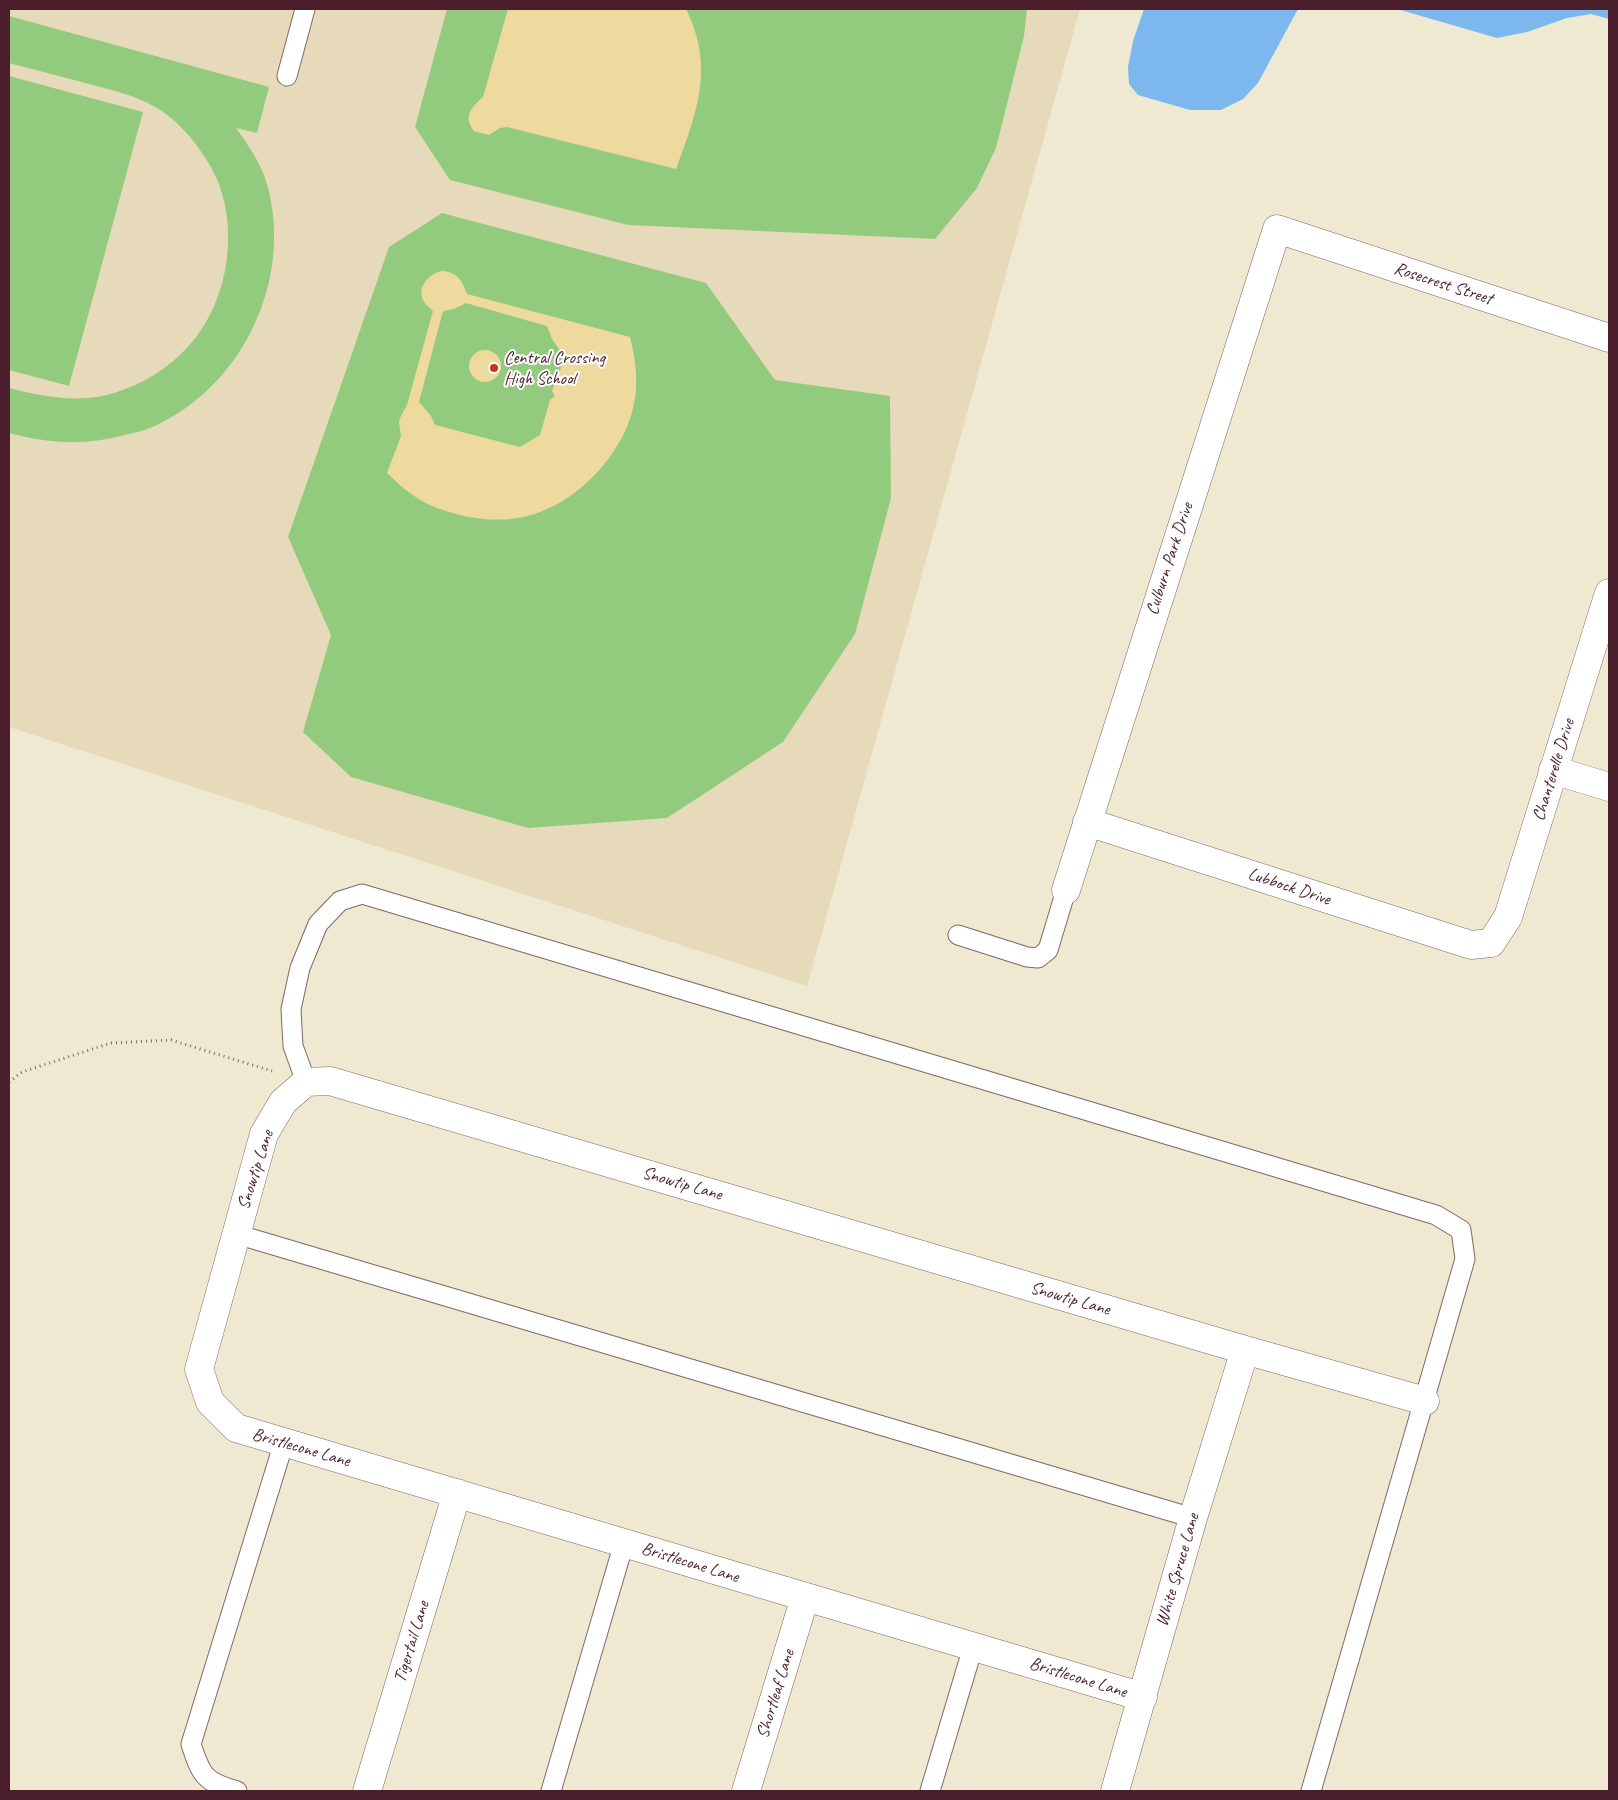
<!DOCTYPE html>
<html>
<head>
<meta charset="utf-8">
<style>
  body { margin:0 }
  #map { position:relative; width:1618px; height:1800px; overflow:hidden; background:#eee9d0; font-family:Caveat,sans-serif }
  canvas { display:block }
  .frame { position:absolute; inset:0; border:10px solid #4a1f2b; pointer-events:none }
</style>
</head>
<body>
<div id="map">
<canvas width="1618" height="1800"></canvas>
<div class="frame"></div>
</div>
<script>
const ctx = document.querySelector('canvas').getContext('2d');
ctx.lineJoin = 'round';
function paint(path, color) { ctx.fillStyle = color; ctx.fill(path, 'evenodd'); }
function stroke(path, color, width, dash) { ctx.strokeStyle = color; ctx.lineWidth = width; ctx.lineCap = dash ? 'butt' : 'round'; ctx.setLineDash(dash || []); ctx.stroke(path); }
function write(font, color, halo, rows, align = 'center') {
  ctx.font = font + ' Caveat,sans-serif'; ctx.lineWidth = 4; ctx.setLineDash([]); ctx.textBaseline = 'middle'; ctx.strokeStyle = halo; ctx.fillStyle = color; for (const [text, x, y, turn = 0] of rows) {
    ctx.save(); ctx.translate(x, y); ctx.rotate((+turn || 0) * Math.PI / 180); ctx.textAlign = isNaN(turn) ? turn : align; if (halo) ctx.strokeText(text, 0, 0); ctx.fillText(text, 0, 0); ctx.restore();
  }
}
paint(new Path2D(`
  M9 9H1080L807 986 9 727Z`), '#e7daba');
paint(new Path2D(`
  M447 9H1027L1024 36 996 148 977 188 935 239 628 225 450 180 415 127Z
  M9 16 269 87 257 133 236 128C248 145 261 163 267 184 294 280 242 389 150 428 143 431 135 433 128 434 86 446 51 444 9 433V388C44 397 82 404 117 392 185 370 226 313 228 242 229 208 221 180 202 153 190 135 175 119 157 108 137 96 115 91 93 85 65 78 37 70 9 63Z
  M9 76 143 112 69 386 9 370Z
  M442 213 706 283 775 380 890 396 891 498 855 634 783 742 667 818 528 828 351 777 303 732 331 635 288 537 389 247Z`), '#93cb7e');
paint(new Path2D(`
  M508 9H686C715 67 697 112 676 169L507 127 500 128 489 135 474 131C463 116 471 108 483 97Z
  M442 271C457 272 462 280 467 294L630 337C636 360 639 385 633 408 623 452 582 497 540 512 517 521 493 521 469 517 451 513 428 507 413 495 403 489 395 480 387 473L401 436 399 422 400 418 407 405 433 311C430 308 426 305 424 302 416 288 428 274 442 271ZM466 303 547 326 552 339 565 358 552 391 555 396 550 400 540 435 520 447 435 425 431 416 419 402 443 311 454 309Z
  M469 366a16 16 0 1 1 32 0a16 16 0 1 1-32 0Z`), '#eeda9e');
paint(new Path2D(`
  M1144 9H1298L1258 83 1243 99 1221 110H1190L1138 95 1129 84 1128 67 1133 41Z
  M1397 9H1609V19L1591 14 1567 18 1527 32 1497 38Z`), '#7cb8ee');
const lane = new Path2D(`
  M287 76 305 9
  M958 935 1027 957 1038 958 1048 950 1066 890
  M306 1082 293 1046 291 1009 300 968 318 924 340 901 362 894 1436 1215 1461 1230 1465 1259 1311 1791
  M236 1234 1193 1518
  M237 1791C204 1782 201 1775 191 1744L284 1442
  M551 1791 624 1543
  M930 1791 973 1647`);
const street = new Path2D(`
  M1553 770 1609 787
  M1087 822 1471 945 1491 943 1508 917 1609 593
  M1066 890 1277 229 1609 338
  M1143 1697 236 1428 210 1402 199 1369 264 1134 283 1102 306 1082 330 1081 1245 1350 1425 1401
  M367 1791 457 1493
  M746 1791 805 1597
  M1115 1791 1193 1518 1245 1350`);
stroke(lane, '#836665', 21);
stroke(street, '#836665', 29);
stroke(new Path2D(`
  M9 1082 22 1072 111 1043 171 1040 272 1071`), '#836665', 3, [1, 4]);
stroke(lane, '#fff', 19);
stroke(street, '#fff', 28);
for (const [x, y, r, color] of [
  [494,368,5,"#c8321e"]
]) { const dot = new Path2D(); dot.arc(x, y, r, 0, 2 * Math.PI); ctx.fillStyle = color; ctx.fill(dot); stroke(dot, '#fff', 2); }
write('18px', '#4a1f2b', '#fff', [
  ["Rosecrest Street",1443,284,18],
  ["Culburn Park Drive",1170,559,-72],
  ["Chanterelle Drive",1554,770,-73],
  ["Lubbock Drive",1289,887,18],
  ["Snowtip Lane",256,1170,-72],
  ["Snowtip Lane",682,1184,16],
  ["Snowtip Lane",1070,1299,16],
  ["Bristlecone Lane",301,1448,16],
  ["Bristlecone Lane",690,1563,17],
  ["White Spruce Lane",1178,1570,-74],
  ["Tigertail Lane",412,1642,-73],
  ["Bristlecone Lane",1078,1678,17],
  ["Shortleaf Lane",776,1694,-73]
]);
write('18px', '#4a1f2b', '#fff', [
  ["Central Crossing",504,358],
  ["High School",504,379]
], 'left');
</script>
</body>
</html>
